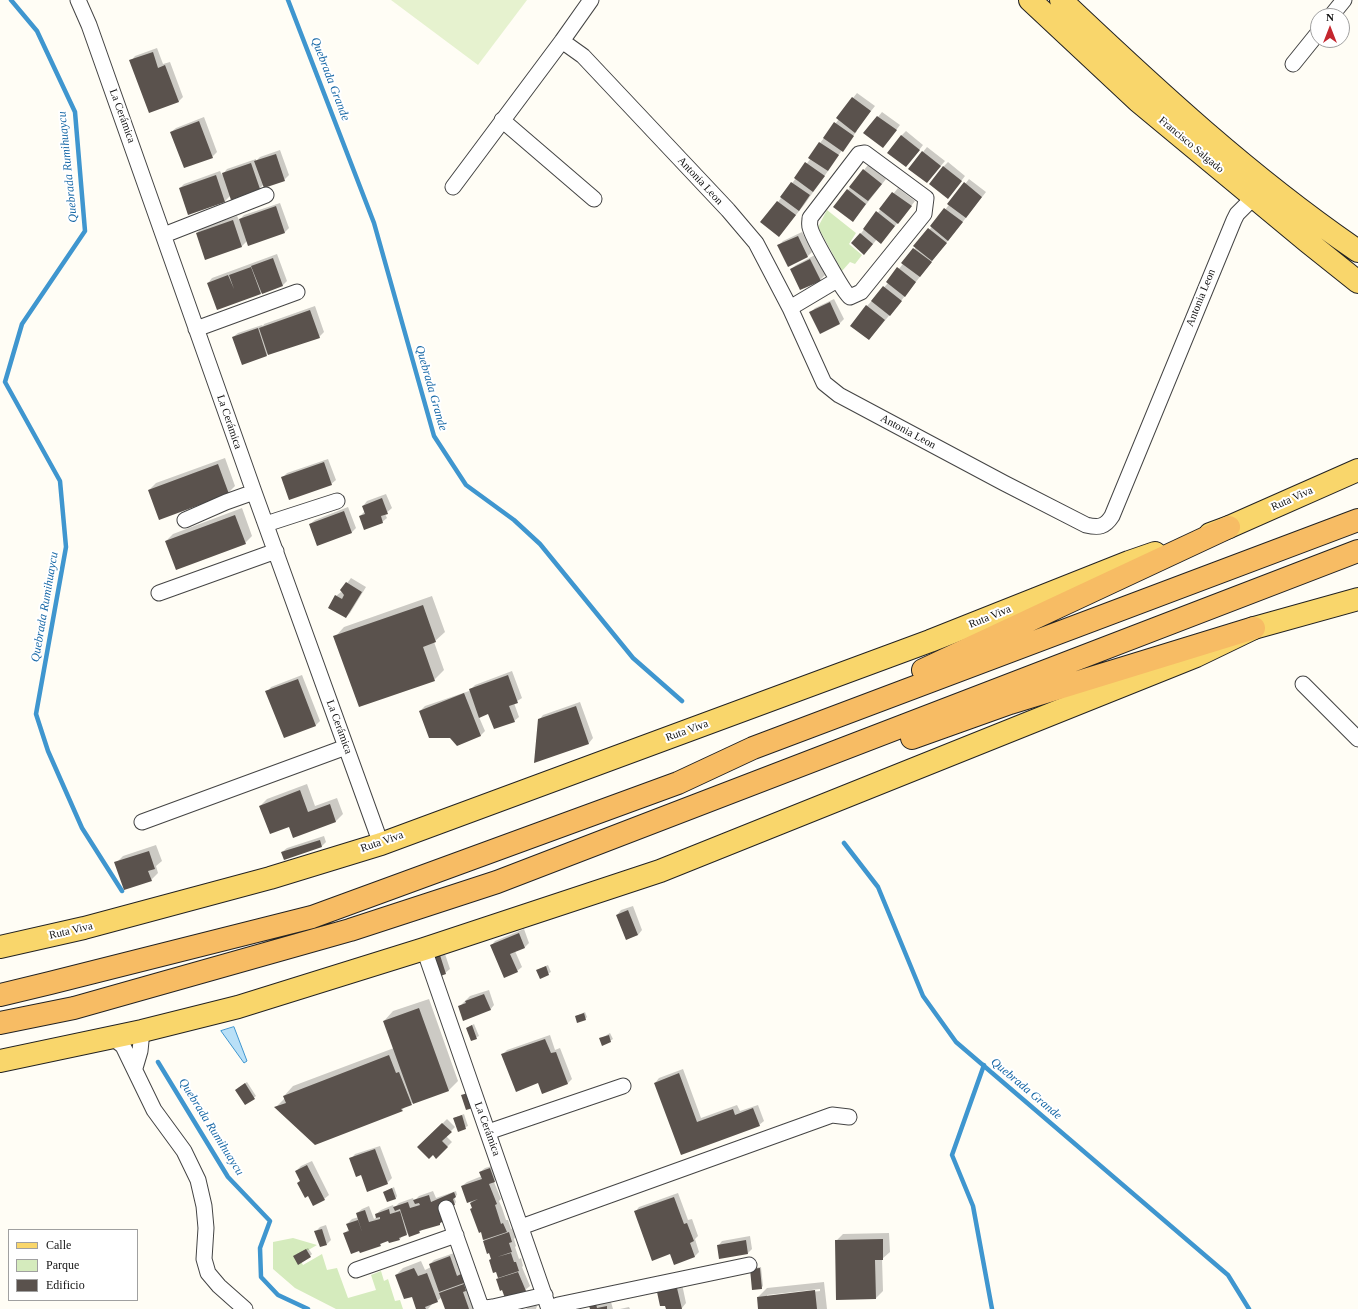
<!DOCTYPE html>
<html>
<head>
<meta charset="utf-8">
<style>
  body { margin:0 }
  #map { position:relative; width:1358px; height:1309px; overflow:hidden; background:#fffdf5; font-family:"Times New Roman",serif }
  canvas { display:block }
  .legend { position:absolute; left:8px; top:1229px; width:130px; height:72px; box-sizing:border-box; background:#fff; border:1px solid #a0a0a0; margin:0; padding:5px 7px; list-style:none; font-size:12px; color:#111 }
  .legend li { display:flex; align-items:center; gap:8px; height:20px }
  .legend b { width:20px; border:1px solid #a0a0a0 }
  .north { position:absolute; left:1310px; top:8px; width:40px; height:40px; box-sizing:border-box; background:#fff; border:1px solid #a0a0a0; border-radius:50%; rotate:0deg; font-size:11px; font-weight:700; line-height:16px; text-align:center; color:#111 }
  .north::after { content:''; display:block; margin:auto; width:14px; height:18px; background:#c4262e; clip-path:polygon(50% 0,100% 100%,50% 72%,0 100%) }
</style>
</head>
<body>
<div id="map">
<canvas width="1358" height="1309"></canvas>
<ul class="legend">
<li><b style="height:5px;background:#f9d66b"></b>Calle</li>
<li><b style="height:11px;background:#d5ebbd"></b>Parque</li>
<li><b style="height:11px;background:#5a524d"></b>Edificio</li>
</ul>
<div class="north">N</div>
</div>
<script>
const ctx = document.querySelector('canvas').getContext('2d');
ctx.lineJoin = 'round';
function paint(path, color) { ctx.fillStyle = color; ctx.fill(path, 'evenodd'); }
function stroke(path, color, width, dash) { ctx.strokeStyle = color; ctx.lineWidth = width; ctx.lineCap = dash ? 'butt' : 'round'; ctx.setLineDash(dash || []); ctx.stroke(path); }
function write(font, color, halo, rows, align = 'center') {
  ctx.font = font + ' "Times New Roman",serif'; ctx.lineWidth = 4; ctx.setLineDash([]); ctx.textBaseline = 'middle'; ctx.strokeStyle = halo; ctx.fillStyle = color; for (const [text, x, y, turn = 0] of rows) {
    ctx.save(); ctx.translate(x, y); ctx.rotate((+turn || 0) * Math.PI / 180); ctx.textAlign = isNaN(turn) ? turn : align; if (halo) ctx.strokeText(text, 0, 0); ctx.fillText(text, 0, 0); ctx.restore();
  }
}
paint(new Path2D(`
  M827 210 856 233 849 244 862 255 855 264 850 262 842 271 818 227Z
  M293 1238 317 1245 298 1256 303 1265 322 1254 327 1270 337 1268 348 1298 376 1290 371 1275 381 1271 384 1281 388 1279 395 1301 400 1300 403 1309H336L295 1288 273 1269V1242Z`), '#d5ebbd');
paint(new Path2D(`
  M391 0H527L478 65Z`), '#e6f2cf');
const water = new Path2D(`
  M234 1027 247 1061 244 1063 221 1031Z`);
paint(water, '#b9e0f7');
stroke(water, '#3f96cf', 1);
paint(new Path2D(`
  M157 48 163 64 170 62 183 97 178 102 131 61 135 56Z
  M857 93 875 106 856 130 857 131 827 170 828 171 804 205 779 236 778 202 811 158 820 143 839 119 837 118Z
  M882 112 900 125 887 142 865 133Z
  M204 117 217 152 212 157 171 132 176 128Z
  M906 131 923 145 910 162 901 136Z
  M927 147 945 161 927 182 910 168Z
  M280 150 289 175 284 180 263 185 260 188 232 198 231 195 225 201 189 213 180 188 184 184 220 171 222 175 227 169 256 159V161L260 157Z
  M948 162 965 176 952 193 943 167Z
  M868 165 886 179 857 216 848 190Z
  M969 179 986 192 894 310 869 339 867 306 888 283Z
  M898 188 915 201 902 218 881 242 877 239 869 249 853 243Z
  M280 203 289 228 285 232 247 241 242 246 206 258 197 233 201 228 237 216 239 220 244 215Z
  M802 232 812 252 808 256 778 246 783 241Z
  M277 254 287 281 283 285 218 309 208 283 212 278Z
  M815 255 825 275 820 280 791 269 796 265Z
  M834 299 844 319 840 323 811 312 815 308Z
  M315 306 324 332 319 337 268 353 267 355 233 337 238 333 262 325 263 326 264 324Z
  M225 458 235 486 228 493 149 490 156 483Z
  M328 459 336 480 331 484 282 478 287 473Z
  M386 494 392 508 385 514 387 518 382 522 360 516 365 511 363 506 367 501Z
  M348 507 356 528 352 532 318 545 310 524 315 520Z
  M242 508 252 536 245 543 166 541 173 534Z
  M351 578 366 587 350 613 346 617 336 596 341 592 344 594 342 590Z
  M432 596 445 632 434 642 444 670 434 680 335 637 344 627Z
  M512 671 522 698 514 703 519 717 514 721 489 713 479 717 485 731 480 736 420 711 425 706 469 691 475 685Z
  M302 675 320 721 316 725 284 737 267 692 271 687Z
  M580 702 593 738 589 743 539 720 543 715Z
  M307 784 315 806 337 798 343 814 336 821 289 825 260 806 267 799Z
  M324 836 326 842 322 846 282 852 287 848Z
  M156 845 162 861 156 866 158 873 151 880 116 863 123 856Z
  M633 906 642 930 638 935 626 939 617 915 621 910Z
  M524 929 529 943 525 947 515 951 522 967 517 971 491 946 495 941Z
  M443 948 450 969 445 973 433 952Z
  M548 965 551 972 540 978 537 970Z
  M489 990 494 1005 490 1010 459 1007 470 996Z
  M429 999 458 1081 449 1090 412 1103 406 1106 402 1110 276 1107 285 1098 284 1096 293 1086 394 1048 384 1021 393 1011Z
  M585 1012 587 1017 585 1019 576 1016Z
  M474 1024 479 1036 471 1040 467 1028Z
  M610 1033 613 1039 603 1045 600 1039Z
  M550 1035 555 1050 560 1048 572 1079 568 1083 539 1082 502 1055 507 1050Z
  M683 1069 701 1118 737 1105 740 1111 758 1105 764 1121 759 1125 681 1154 655 1083 659 1078Z
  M247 1082 256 1096 245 1104 238 1088Z
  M464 1114 468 1126 458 1130 454 1118Z
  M447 1119 455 1127 446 1136 452 1142 436 1158 433 1154 419 1147Z
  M380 1146 392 1178 387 1183 361 1174 351 1159 355 1154Z
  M312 1161 329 1195 324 1199 301 1180 296 1171 301 1166Z
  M495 1165 499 1177 494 1182 501 1199 499 1201 502 1208 506 1220H508L511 1229 513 1228 516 1236 514 1239 516 1246 515 1247 519 1259 521 1258 523 1266 522 1267 530 1286 525 1290 503 1289 497 1280 499 1278 497 1271 489 1252H487L482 1231 471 1201 462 1186 467 1182 482 1176 480 1172 485 1168Z
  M394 1187 397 1196 396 1198 384 1192Z
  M433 1191 436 1198 456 1191 457 1195 454 1197 456 1202 440 1224 423 1229 419 1232 409 1233 403 1235 400 1239 389 1242V1240L383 1242 380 1245 345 1233 349 1229 347 1224 352 1219 359 1217 357 1213 362 1209 369 1206 374 1219 377 1217 376 1214 381 1210 393 1205 394 1208 399 1203 413 1198 414 1201 419 1196Z
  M678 1193 688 1220 692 1219 698 1236 695 1239 699 1252 695 1256 674 1264 670 1252 635 1212 639 1207Z
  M326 1225 331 1240 327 1244 315 1232 320 1227Z
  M889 1233 890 1252 882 1259 883 1291 876 1298 836 1241 843 1234Z
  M750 1236 752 1249 748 1253 720 1258 718 1246 722 1241Z
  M308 1248 312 1254 310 1256 297 1254Z
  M454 1253 468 1278 464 1282 469 1280 475 1309H446L442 1297 437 1301 433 1303 428 1309H417L412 1295 396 1275 403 1268 421 1261 425 1270 431 1267 430 1264 434 1260Z
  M761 1267 763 1286 761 1288 753 1268Z
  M824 1282 827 1309H759L758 1297 767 1288ZM820 1289V1291L767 1297V1295Z
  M682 1284 686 1303 682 1308 667 1309 658 1292 663 1288Z
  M601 1301 602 1304 611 1302 613 1309H591Z
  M535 1305 537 1306 536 1309H526L529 1306Z
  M629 1307 630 1309H620Z`), '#0003');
stroke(new Path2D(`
  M11 0 37 31 75 112 85 231 22 324 5 382 60 481 66 547 36 714 48 751 82 828 122 891
  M288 0 374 223 434 436 466 485 514 520 540 544 633 658 682 701
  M844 843 878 887 923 996 956 1042 1228 1275 1249 1309
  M158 1062 228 1177 270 1221 260 1248 261 1277 278 1295 308 1309
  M984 1065 952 1155 973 1206 992 1309`), '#3f96cf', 4.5);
paint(new Path2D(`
  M153 52 158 68 165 65 179 102 149 113 129 60Z
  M852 97 871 111 855 133 836 118Z
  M877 116 897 130 883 148 863 133Z
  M199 121 213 158 184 168 170 132Z
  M834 122 854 136 843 152 823 138Z
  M901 135 920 150 906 167 887 153Z
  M819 142 839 155 828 171 808 158Z
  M922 151 941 166 927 183 908 169Z
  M276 154 285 181 264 188 254 161Z
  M805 162 825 176 813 192 794 178Z
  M251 163 260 189 231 200 222 173Z
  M943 166 962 181 948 199 929 184Z
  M863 169 882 184 868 201 849 187Z
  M216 175 225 202 188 215 179 188Z
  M791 182 810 195 799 211 780 197Z
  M964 182 982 197 966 218 947 204Z
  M847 189 866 204 853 222 833 207Z
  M892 192 912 206 898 224 879 209Z
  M777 201 796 215 779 237 760 222Z
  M276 206 285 233 248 246 239 219Z
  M944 208 963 222 948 241 930 226Z
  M876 211 895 226 881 244 863 229Z
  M233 220 242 247 205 260 196 233Z
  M928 228 947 243 932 261 913 246Z
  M860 233 873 244 864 255 851 243Z
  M798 236 808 257 788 267 777 245Z
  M913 248 932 262 920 277 901 263Z
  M273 258 283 286 262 294 251 266Z
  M810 259 821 281 800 290 790 269Z
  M251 267 261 294 217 310 207 283 228 275 234 289 229 275Z
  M897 267 916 282 905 297 886 282Z
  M883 286 902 301 890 316 871 301Z
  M830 302 840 324 820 334 809 312Z
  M866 305 885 320 869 340 850 326Z
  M310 310 320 338 268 355 259 328Z
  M258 328 267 356 242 365 232 337Z
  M324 462 332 485 289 500 281 477Z
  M218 464 229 494 159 520 148 490Z
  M382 498 388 514 381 516 383 523 364 530 359 516 365 514 362 506Z
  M344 511 352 533 317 546 309 524Z
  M235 515 246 544 176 570 165 541Z
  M346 582 362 592 346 618 328 608 335 595 342 599 344 595 340 590Z
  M423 605 436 642 423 647 435 681 359 707 333 636Z
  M508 675 518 703 509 706 515 722 494 729 488 714 479 718 469 689Z
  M298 679 316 726 284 738 265 691Z
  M464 693 481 736 457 746 450 738H429L419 711Z
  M576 706 589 744 534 763 538 719Z
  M300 790 308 812 330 804 336 822 293 838 289 827 270 834 259 806Z
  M320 840 322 847 284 860 281 852Z
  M149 851 155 869 148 871 152 881 124 890 114 862Z
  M628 910 638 935 626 940 616 915Z
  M519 933 525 948 510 954 518 972 504 978 490 945Z
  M439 952 446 974 435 978 428 956Z
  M546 966 549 975 540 979 536 970Z
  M484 994 491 1010 463 1021 458 1006 466 1003 465 1001Z
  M419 1008 449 1091 413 1104 383 1021Z
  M584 1013 586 1020 577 1023 575 1016Z
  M472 1025 477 1039 471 1041 466 1028Z
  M609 1035 611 1042 602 1046 599 1038Z
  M545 1039 551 1053 556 1052 568 1084 542 1094 538 1083 516 1092 501 1054Z
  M389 1055 396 1073 399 1072 412 1105 401 1109 403 1111 315 1145 274 1107 286 1103 283 1096Z
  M679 1073 697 1122 733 1109 735 1115 753 1108 760 1126 681 1155 654 1083Z
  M245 1083 255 1099 245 1105 235 1090Z
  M468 1093 473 1108 466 1110 461 1095Z
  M462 1115 466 1129 458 1132 453 1118Z
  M442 1123 452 1132 442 1141 448 1147 436 1159 433 1155 429 1159 417 1147Z
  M375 1149 388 1184 367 1192 361 1175 356 1177 349 1158Z
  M307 1165 325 1200 313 1206 308 1196 305 1198 297 1183 300 1181 295 1171Z
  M490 1168 495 1182 489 1184 497 1204 495 1205 501 1224 503 1223 507 1232 483 1240 481 1232 479 1233 470 1209 472 1208 470 1203 478 1199 467 1203 461 1186 482 1179 479 1172Z
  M392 1188 396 1199 387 1202 383 1192Z
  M454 1192 456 1197 453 1199 455 1205 442 1209 446 1220 440 1223V1225L419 1231 420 1233 409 1237 400 1209 395 1211 393 1207 408 1202 410 1208 420 1205 419 1203 415 1204 413 1200 429 1195 431 1202Z
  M674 1197 684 1224 687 1223 694 1241 690 1243 695 1257 674 1265 670 1254 652 1261 634 1211Z
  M389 1209 390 1214 400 1211 407 1235 399 1238 400 1240 389 1243 388 1241 380 1244 381 1246 360 1253 359 1251 351 1254 343 1233 349 1231 346 1224 358 1220 362 1232 356 1213 365 1210 369 1222 380 1219V1217L376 1218 375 1214Z
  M322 1229 327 1245 320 1247 314 1231Z
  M509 1232 512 1242 509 1243 512 1252 497 1257 511 1253 514 1262H516L519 1271 498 1278 496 1272 493 1273 489 1260 491 1259 489 1253 487 1254 483 1241Z
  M883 1239V1260H875L876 1299 836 1300 835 1240Z
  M746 1240 748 1254 719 1259 717 1245Z
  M306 1249 311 1257 298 1265 293 1256Z
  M450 1256 457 1276 461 1274 464 1283 439 1292 429 1264Z
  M414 1268 418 1276 427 1273 438 1302 425 1307 426 1309H416L412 1297 404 1299 395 1275Z
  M760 1268 762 1289 752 1290 750 1269Z
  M518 1272 526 1291 505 1298 502 1290 500 1291 496 1279Z
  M464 1284 466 1291 463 1292 469 1309H445L439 1293Z
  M677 1288 682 1309H666L665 1306H660L657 1292Z
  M815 1290 817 1309H758L757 1297Z
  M596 1304 597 1308 607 1306V1309H590L589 1306Z`), '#5a524d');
const minor = new Path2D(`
  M78 0 89 25 254 492 381 844
  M1331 16 1344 0
  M562 41 583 56 728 210 756 243 790 308 824 383 839 395 1004 483 1086 525C1099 528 1105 527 1112 516L1234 220 1237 214 1254 197
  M1293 64 1318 33
  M502 120 594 199
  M865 153 926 198 924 214 861 292 850 297C844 293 811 235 810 227 809 225 810 221 810 218L859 154Z
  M453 187 562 41 591 0
  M164 235 266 195
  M790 308 837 280
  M196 329 297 292
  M185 520 226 502 254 492
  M266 524 337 501
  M159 593 276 551
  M1303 684 1358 739
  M142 822 346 747
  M424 949 549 1309
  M113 1038 123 1046 154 1110 184 1151 198 1180 204 1206 206 1228 204 1259 208 1273 219 1286 245 1309
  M135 1068 140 1051 142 1031
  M488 1132 623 1086
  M446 1208 481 1307 486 1308 493 1307 545 1295
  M521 1227 832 1115 849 1117
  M356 1270 456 1235
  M549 1309 558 1305 749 1265`);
const primary = new Path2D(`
  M1030 0 1138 101 1308 242 1358 282
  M1061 0C1155 89 1251 178 1358 251
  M1210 534 1229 527 1358 470
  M0 947 84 928 270 878 381 844 930 641 1129 562 1155 553
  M0 1061 142 1031 238 1007 424 949 660 871 1196 656 1254 628 1358 599`);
const trunk = new Path2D(`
  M923 670 1229 527
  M912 738 1010 703 1254 628
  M0 995 50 983 312 917 678 783 753 748 1358 520
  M0 1023 74 1008 350 930 497 882 1358 551`);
stroke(minor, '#444', 17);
stroke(primary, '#222', 24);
stroke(trunk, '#222', 24);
stroke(minor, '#fff', 15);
stroke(primary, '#f9d66b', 22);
stroke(trunk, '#f7bc64', 22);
write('11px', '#111', '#fff', [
  ["La Cerámica",122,116,70],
  ["Francisco Salgado",1191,145,40],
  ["Antonia Leon",700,181,47],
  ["Antonia Leon",1201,298,-68],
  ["La Cerámica",229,422,71],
  ["Antonia Leon",908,432,28],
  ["Ruta Viva",1292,499,-24],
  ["Ruta Viva",990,617,-22],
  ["La Cerámica",339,727,70],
  ["Ruta Viva",687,731,-20],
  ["Ruta Viva",382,842,-19],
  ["Ruta Viva",71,931,-13],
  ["La Cerámica",487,1129,70]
]);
write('italic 12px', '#1768a6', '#fff', [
  ["Quebrada Grande",330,79,69],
  ["Quebrada Rumihuaycu",68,167,-96],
  ["Quebrada Grande",431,388,74],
  ["Quebrada Rumihuaycu",45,607,-80],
  ["Quebrada Grande",1026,1089,40],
  ["Quebrada Rumihuaycu",211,1127,58]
]);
</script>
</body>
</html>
